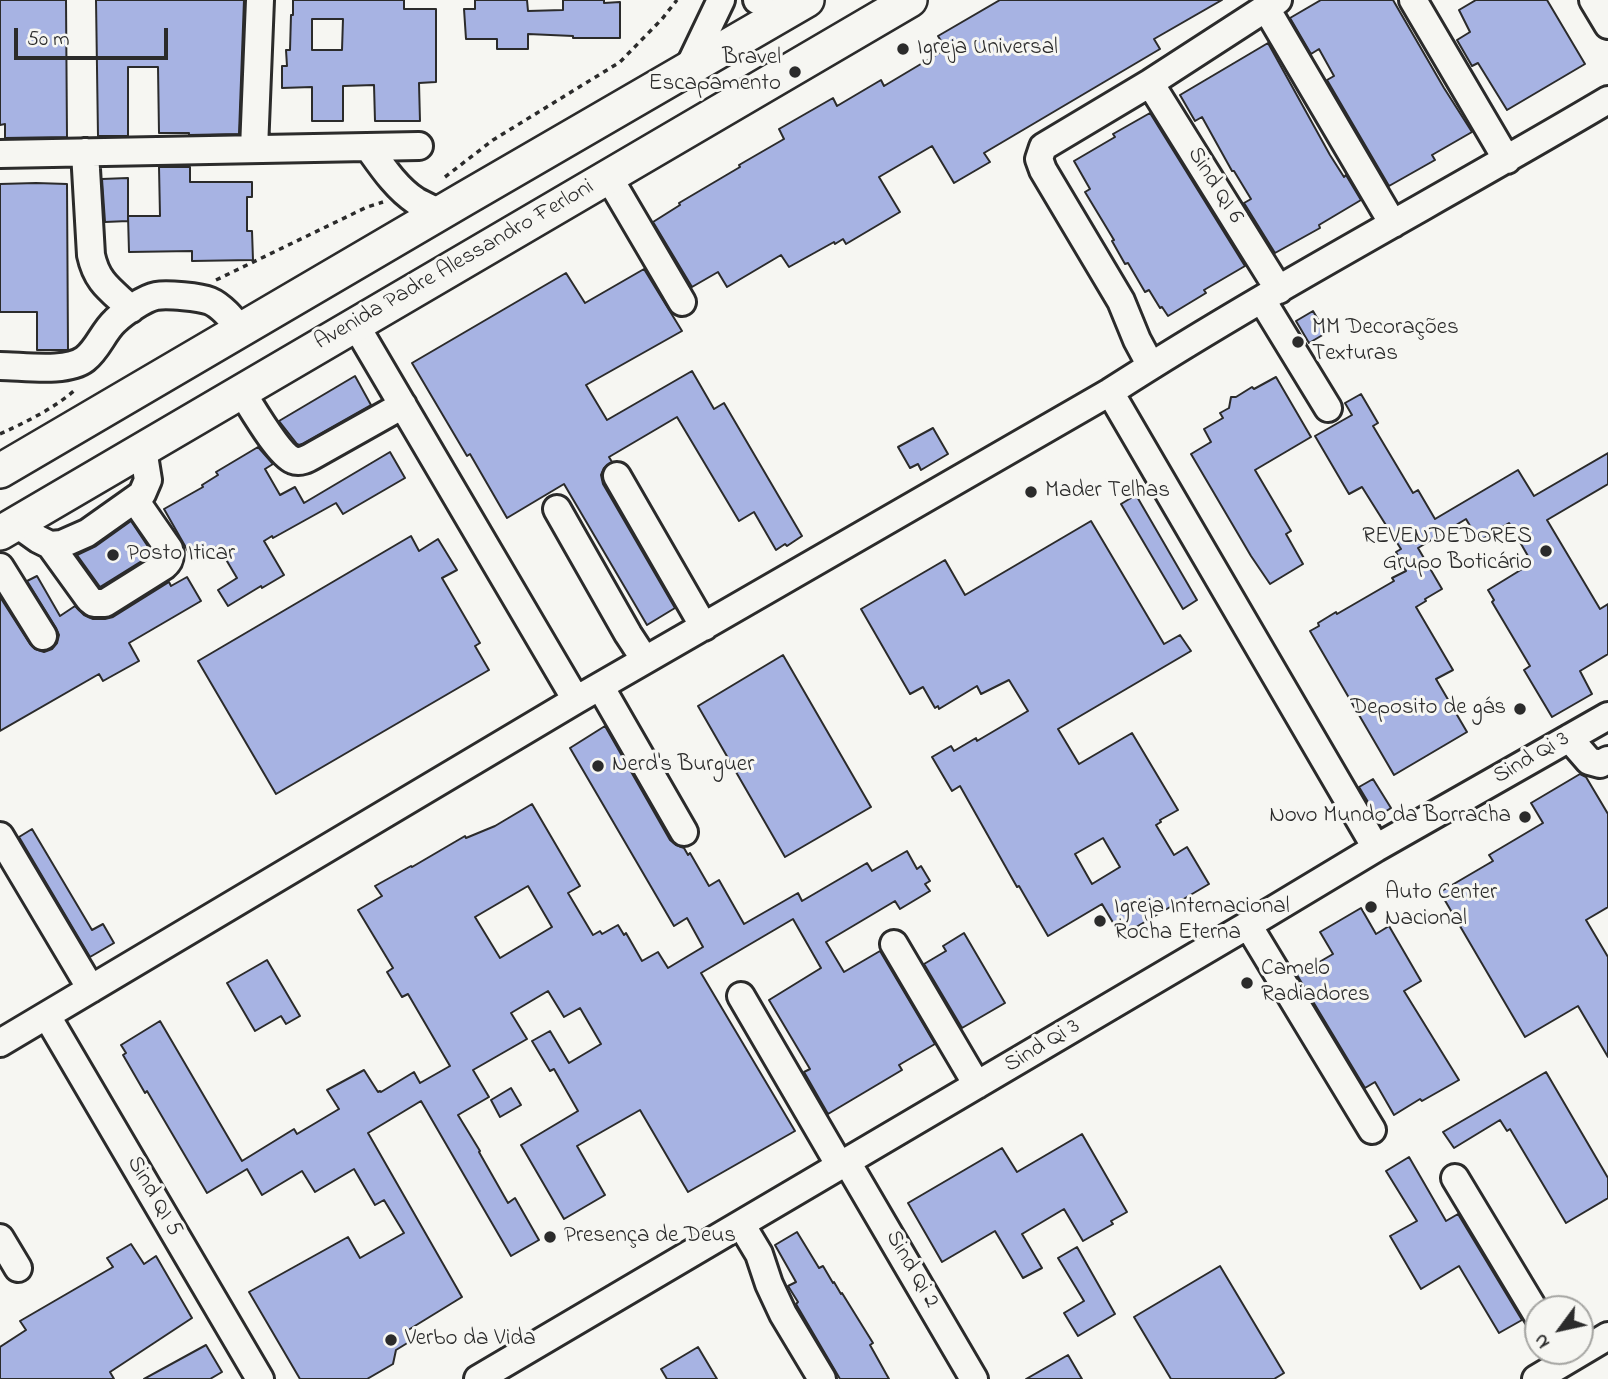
<!DOCTYPE html>
<html>
<head>
<meta charset="utf-8">
<style>
  body { margin:0 }
  #map { position:relative; width:1608px; height:1379px; overflow:hidden; background:#f6f6f2; font-family:"Indie Flower",sans-serif }
  canvas { display:block }
  .north { position:absolute; left:1524px; top:1295px; width:70px; height:70px; box-sizing:border-box; background:#f6f6f2; border:2px solid #a5a5a2; border-radius:50%; rotate:237deg; font-size:19px; font-weight:700; line-height:28px; text-align:center; color:#2b2b2b }
  .north::after { content:''; display:block; margin:auto; width:24px; height:32px; background:#2b2b2b; clip-path:polygon(50% 0,100% 100%,50% 72%,0 100%) }
  .scale { position:absolute; left:14px; top:28px; width:154px; height:32px; box-sizing:border-box; border:4px solid #2b2b2b; border-top:0; padding-left:9px; font-size:21px; line-height:24px; white-space:nowrap; color:#2b2b2b; -webkit-text-stroke:5px #f6f6f2; paint-order:stroke }
</style>
</head>
<body>
<div id="map">
<canvas width="1608" height="1379"></canvas>
<div class="north">N</div>
<div class="scale">50 m</div>
</div>
<script>
const ctx = document.querySelector('canvas').getContext('2d');
ctx.lineJoin = 'round';
function paint(path, color) { ctx.fillStyle = color; ctx.fill(path, 'evenodd'); }
function stroke(path, color, width, dash) { ctx.strokeStyle = color; ctx.lineWidth = width; ctx.lineCap = dash ? 'butt' : 'round'; ctx.setLineDash(dash || []); ctx.stroke(path); }
function write(font, color, halo, rows, align = 'center') {
  ctx.font = font + ' "Indie Flower",sans-serif'; ctx.lineWidth = 6; ctx.setLineDash([]); ctx.textBaseline = 'middle'; ctx.strokeStyle = halo; ctx.fillStyle = color; for (const [text, x, y, turn = 0] of rows) {
    ctx.save(); ctx.translate(x, y); ctx.rotate((+turn || 0) * Math.PI / 180); ctx.textAlign = isNaN(turn) ? turn : align; if (halo) ctx.strokeText(text, 0, 0); ctx.fillText(text, 0, 0); ctx.restore();
  }
}
const building = new Path2D(`
  M0 0H66L67 137 5 138V124L0 125Z
  M96 0H244L239 134 189 135V133H159L158 67H128V136H98Z
  M293 0H404V9H436V82L419 83 420 121H375L374 85 343 86V121H312V87L282 88V66H287L286 50H290L291 15H293ZM312 19H343L342 50H312Z
  M475 0H527L528 11 563 10V0H604V3L620 2V38H573V36L528 34V49H497V39H466L464 9H475Z
  M1000 0H1222L1154 39 1160 49 984 153 990 162 954 183 932 146 879 177 900 212 846 244 843 239 835 244 834 242 789 267 781 255 727 287 718 272 692 287 653 222 680 205 679 203 740 167 739 165 784 139 779 129 833 98 837 106 881 80 884 86 946 49 938 36Z
  M1321 0H1393L1444 88 1472 132 1432 155 1435 160 1389 186 1327 80 1334 76 1319 49 1311 54 1290 18Z
  M1476 0H1547L1585 64 1507 110 1478 63 1472 66 1457 40 1470 32 1459 10Z
  M1268 43 1330 155 1344 177 1346 175 1361 200 1319 225 1320 228 1275 253 1244 203 1251 199 1234 171H1232L1202 117 1195 121 1180 95Z
  M1150 113 1245 266 1204 290 1206 293 1168 316 1162 307 1160 308 1149 290 1145 292 1128 263 1125 264 1112 241 1114 240 1085 192 1090 189 1074 161 1115 137 1113 134Z
  M159 167H190V182H252V197H247V231H252L253 260 192 261V251L129 252 128 216H160Z
  M128 178V221L105 222 102 179Z
  M36 183 67 184 68 350H37V312H0V184Z
  M644 269 682 331 586 385 607 420 692 371 714 409 724 403 802 536 787 546 785 544 776 550 754 512 739 521 677 417 609 457 612 462 604 468 601 475 603 484 675 608 647 625 564 484 507 518 470 454 467 456 412 363 566 273 585 303Z
  M1313 311 1326 333 1309 343 1296 321Z
  M355 376 371 405 302 444 299 445 297 444 279 421Z
  M1276 377 1311 437 1255 470 1291 531 1286 534 1303 564 1270 584 1251 556 1191 454 1211 442 1204 429 1223 418 1220 413 1229 408 1231 397H1236L1252 387 1254 389Z
  M1361 394 1378 423 1373 426 1413 493 1418 490 1435 519 1518 470 1534 496 1608 453V484L1547 520 1600 609 1608 604V654L1580 671 1592 694 1552 717 1524 670 1530 666 1492 602 1494 600 1488 590 1532 563 1509 523 1479 541 1466 519 1418 548 1442 589 1425 599 1426 601 1416 607 1453 670 1436 679 1467 732 1394 775 1310 631 1319 626 1318 623 1336 612 1337 614 1394 581 1392 578 1406 571 1396 552 1401 549 1362 487 1349 494 1315 436 1352 415 1345 403Z
  M933 428 948 454 921 470 918 464 910 468 898 447Z
  M258 447 273 464 265 469 280 495 295 487 304 503 390 452 405 478 343 514 336 503 273 538 272 536 264 541 284 575 262 588 261 586 228 606 218 590 237 578 218 546 193 560 164 509 203 487 202 485 218 475 216 472Z
  M1136 495 1197 600 1183 609 1121 504Z
  M131 521 153 554 100 587 77 555 96 546Z
  M1091 521 1164 644 1180 635 1191 651 1058 729 1079 764 1132 733 1178 810 1160 820 1161 822 1156 825 1174 855 1187 847 1209 884 1121 936 1102 904 1048 936 1019 886 1017 887 960 786 952 791 932 757 951 746 954 751 976 738 977 741 1028 711 1009 680 981 694 977 686 939 709 938 706 935 708 923 687 910 694 861 609 945 560 965 595ZM1103 838 1120 867 1092 884 1075 854Z
  M411 536 419 551 438 539 457 570 442 578 480 643 475 646 489 670 276 794 198 661Z
  M37 576 60 616 75 606 84 615 93 619H105L113 617 169 582 171 586 187 577 201 601 129 643 139 661 103 681 99 674 0 731V597L30 644 35 649 44 652 52 649 57 643 59 635 56 628 27 581Z
  M783 655 871 807 785 857 698 706Z
  M605 726 670 840 676 845 684 848 688 855 690 853 709 886 719 880 744 924 798 893 802 901 867 863 872 871 907 851 917 869 921 866 930 881 925 884 930 891 900 909 895 901 826 942 844 972 880 951 935 1044 899 1065 902 1070 828 1114 804 1072 810 1069 769 1000 821 968 793 919 701 973 795 1131 688 1192 640 1110 577 1146 605 1195 564 1219 521 1145 578 1111 554 1069 550 1071 532 1041 550 1031 569 1063 601 1044 580 1008 564 1017 548 991 511 1013 527 1039 473 1070 489 1097 458 1115 480 1151 479 1152 508 1203 515 1198 539 1240 511 1256 421 1101 368 1133 462 1297 405 1332 409 1342 396 1350 393 1364 367 1379H300L249 1292 348 1237 360 1258 404 1233 384 1200 375 1205 354 1169 315 1192 302 1171 262 1195 247 1169 207 1193 147 1091 145 1093 123 1055 126 1053 121 1045 160 1021 242 1161 294 1129 297 1134 339 1109 327 1090 364 1070 378 1092 380 1091 381 1092 414 1072 420 1083 450 1066 408 994 402 997 387 972 393 968 358 910 382 896 375 886 411 866 412 867 465 836 466 838 495 826 532 804 580 886 568 893 593 935 600 931 602 934 618 925 624 935 626 933 642 961 658 952 668 968 703 947 687 918 674 926 570 748ZM528 886 552 927 500 958 475 917Z
  M1580 774 1586 777 1608 814V907L1586 920 1608 957V1057L1578 1006 1525 1037 1440 892 1493 861 1489 855 1543 823 1531 803Z
  M1373 779 1391 808 1377 817 1359 787Z
  M32 829 92 930 103 924 114 943 90 957 19 837Z
  M1361 908 1376 934 1389 926 1421 981 1404 991 1459 1080 1422 1101 1420 1099 1394 1115 1375 1082 1365 1088 1297 975 1333 954 1320 932Z
  M964 933 1005 1003 962 1028 924 964 946 951 943 946Z
  M267 960 300 1016 286 1024 281 1016 255 1031 227 983Z
  M1546 1072 1608 1178V1198L1566 1223 1510 1129 1507 1131 1500 1120 1454 1148 1443 1132Z
  M511 1088 521 1105 500 1117 491 1100Z
  M1082 1134 1127 1212 1111 1221 1113 1224 1083 1241 1064 1209 1022 1234 1042 1268 1023 1278 995 1231 942 1262 908 1203 1002 1148 1017 1172Z
  M1409 1157 1446 1221 1458 1214 1522 1320 1499 1333 1459 1266 1421 1289 1390 1236 1417 1221 1386 1171Z
  M797 1232 819 1268 823 1266 833 1283 834 1282 841 1294 842 1293 873 1343 870 1345 889 1379H840L796 1304 798 1302 788 1286 796 1282 775 1245Z
  M131 1244 144 1264 156 1256 192 1318 110 1372 114 1379H0V1347L26 1330 20 1321 113 1267 107 1258Z
  M1077 1247 1115 1314 1078 1336 1064 1313 1084 1301 1058 1258Z
  M1220 1266 1284 1373 1274 1379H1171L1134 1317Z
  M206 1345 222 1372 210 1379H144Z
  M698 1347 717 1379H667L661 1369Z
  M1068 1355 1082 1379H1026Z`);
paint(building, '#a7b3e3');
stroke(building, '#2b2b2b', 2);
const minor = new Path2D(`
  M757 0 791 9
  M1413 0 1507 160
  M1593 0 1608 25
  M1266 8 1393 224
  M688 69 721 0
  M1150 83 1279 290
  M368 147C381 165 396 188 416 201 423 205 432 209 440 213
  M254 149 260 0
  M85 152 91 255C97 283 111 290 131 309
  M0 154 419 146
  M608 176 682 302
  M1262 300 1328 408
  M355 324 576 700
  M0 366C23 366 67 373 85 359 98 349 103 332 115 321 123 313 145 298 156 296 167 294 200 297 210 301 222 306 233 320 241 330
  M1151 366 1137 340 1121 301 1043 170 1039 159 1043 147 1150 83 1278 0
  M241 391C251 406 278 454 293 460 300 463 307 459 314 455L403 405
  M1110 392 1376 848
  M617 476 704 627
  M557 509 628 634 645 660
  M17 524 38 539 50 545 62 544 87 533 142 494 148 480 143 449
  M50 545 89 599 94 603H105L164 566C170 561 171 557 169 549L135 500
  M0 567 43 636
  M600 686 684 832
  M1569 738 1589 761 1600 764 1608 760
  M0 836 91 989
  M1248 925 1372 1130
  M894 944 977 1085
  M741 996 840 1166
  M47 1016 260 1379
  M0 1043 576 700 1110 392C1271 288 1443 198 1608 100
  M847 1162 974 1379
  M1455 1178 1538 1316
  M741 1224 759 1254 769 1284 783 1314 822 1379
  M0 1238 18 1268
  M478 1379 1248 925 1376 848 1608 716
  M1536 1379 1608 1336`);
const major = new Path2D(`
  M0 471 464 199 807 0
  M0 533 910 0`);
stroke(minor, '#2b2b2b', 32);
stroke(major, '#2b2b2b', 38);
stroke(new Path2D(`
  M445 177 493 140 620 62 662 19 677 0
  M216 280 367 207 383 202
  M0 434C26 422 55 408 76 389`), '#2b2b2b', 3.5, [5, 5]);
stroke(minor, '#f6f6f2', 26);
stroke(major, '#f6f6f2', 33);
for (const [x, y, r, color] of [
  [903,49,7,"#2b2b2b"],
  [795,72,7,"#2b2b2b"],
  [1298,342,7,"#2b2b2b"],
  [1031,492,7,"#2b2b2b"],
  [1546,551,7,"#2b2b2b"],
  [113,555,7,"#2b2b2b"],
  [1520,709,7,"#2b2b2b"],
  [598,766,7,"#2b2b2b"],
  [1525,817,7,"#2b2b2b"],
  [1371,907,7,"#2b2b2b"],
  [1100,921,7,"#2b2b2b"],
  [1247,983,7,"#2b2b2b"],
  [550,1237,7,"#2b2b2b"],
  [391,1340,7,"#2b2b2b"]
]) { const dot = new Path2D(); dot.arc(x, y, r, 0, 2 * Math.PI); ctx.fillStyle = color; ctx.fill(dot); stroke(dot, '#f6f6f2', 2.5); }
write('23px', '#2b2b2b', '#f6f6f2', [
  ["Igreja Universal",917,49],
  ["Bravel",781,59,"right"],
  ["Escapamento",781,85,"right"],
  ["MM Decorações",1312,329],
  ["Texturas",1312,355],
  ["Mader Telhas",1045,492],
  ["REVENDEDORES",1532,538,"right"],
  ["Grupo Boticário",1532,564,"right"],
  ["Posto Iticar",127,555],
  ["Deposito de gás",1506,709,"right"],
  ["Nerd's Burguer",612,766],
  ["Novo Mundo da Borracha",1511,817,"right"],
  ["Auto Center",1385,894],
  ["Nacional",1385,920],
  ["Igreja Internacional",1114,908],
  ["Rocha Eterna",1114,934],
  ["Camelo",1261,970],
  ["Radiadores",1261,996],
  ["Presença de Deus",564,1237],
  ["Verbo da Vida",405,1340]
], 'left');
write('23px', '#2b2b2b', '#f6f6f2', [
  ["Sind QI 6",1214,186,58],
  ["Avenida Padre Alessandro Ferloni",455,266,-30],
  ["Sind Qi 3",1532,759,-30],
  ["Sind Qi 3",1043,1047,-31],
  ["Sind QI 5",153,1197,60],
  ["Sind Qi 2",911,1270,60]
]);
</script>
</body>
</html>
